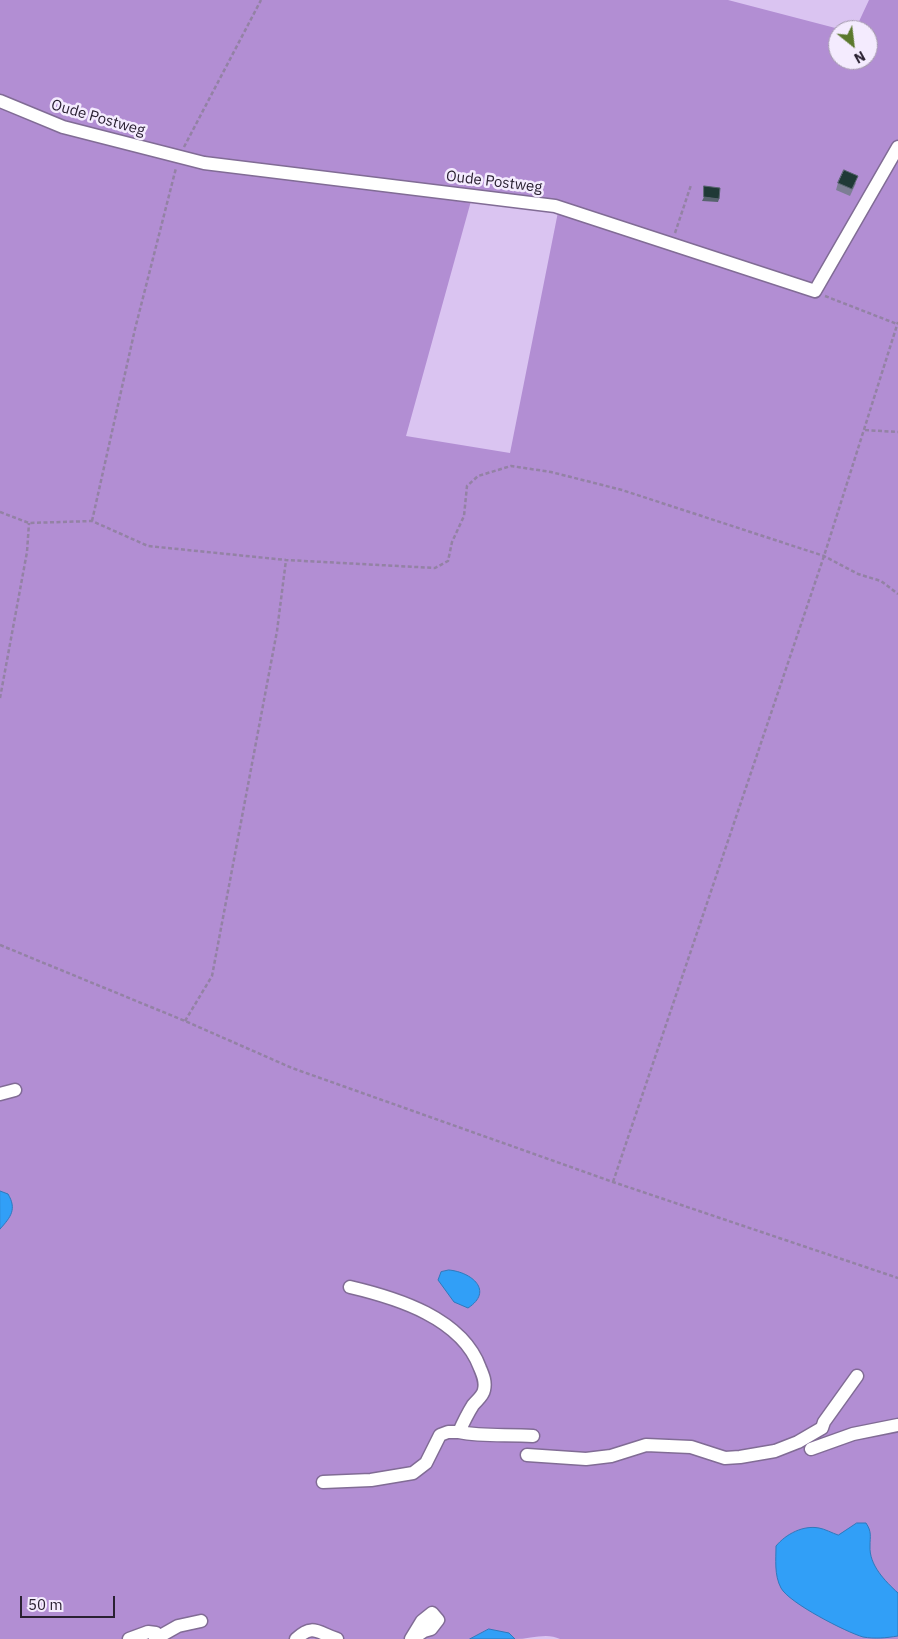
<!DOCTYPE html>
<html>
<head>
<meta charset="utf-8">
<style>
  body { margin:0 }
  #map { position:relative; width:898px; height:1639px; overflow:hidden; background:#dac4f1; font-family:"IBM Plex Sans",sans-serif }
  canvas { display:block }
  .north { position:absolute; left:828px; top:20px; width:50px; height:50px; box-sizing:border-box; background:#f4ebfe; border:1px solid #a39aac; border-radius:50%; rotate:151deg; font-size:14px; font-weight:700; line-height:20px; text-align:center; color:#2a2132 }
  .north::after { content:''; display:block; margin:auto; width:18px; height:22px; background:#5b782d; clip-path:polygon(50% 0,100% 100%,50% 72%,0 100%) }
  .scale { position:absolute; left:20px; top:1596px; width:95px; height:22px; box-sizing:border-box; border:2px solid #2a2132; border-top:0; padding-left:6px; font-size:15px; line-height:18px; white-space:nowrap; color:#2a2132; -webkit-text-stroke:4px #f4ebfe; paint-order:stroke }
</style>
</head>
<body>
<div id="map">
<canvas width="898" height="1639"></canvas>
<div class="north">N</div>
<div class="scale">50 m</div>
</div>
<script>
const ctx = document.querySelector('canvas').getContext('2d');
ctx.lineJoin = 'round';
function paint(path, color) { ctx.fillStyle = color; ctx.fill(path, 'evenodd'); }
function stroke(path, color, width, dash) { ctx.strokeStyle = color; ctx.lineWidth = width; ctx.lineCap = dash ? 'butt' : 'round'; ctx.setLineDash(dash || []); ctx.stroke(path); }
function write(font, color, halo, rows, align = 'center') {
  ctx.font = font + ' "IBM Plex Sans",sans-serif'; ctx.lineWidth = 5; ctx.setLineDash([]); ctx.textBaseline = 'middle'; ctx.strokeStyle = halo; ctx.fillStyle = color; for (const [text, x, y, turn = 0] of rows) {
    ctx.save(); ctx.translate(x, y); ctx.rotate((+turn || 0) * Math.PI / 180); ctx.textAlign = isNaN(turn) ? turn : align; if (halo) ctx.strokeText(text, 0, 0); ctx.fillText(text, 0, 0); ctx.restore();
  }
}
paint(new Path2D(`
  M0 0H728L843 30H838V60H868V30H855L869 0H898V1639H560C547 1632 530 1639 515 1639L509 1633 470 1639H0ZM471 201 558 212 510 453 406 436Z`), '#b28ed3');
const water = new Path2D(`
  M0 1191 8 1194C17 1209 11 1217 0 1229Z
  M449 1270C472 1272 494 1291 468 1308L454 1302 438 1280 441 1272Z
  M857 1523H866C872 1532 870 1536 870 1546 869 1565 885 1581 898 1593V1636C886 1638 875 1639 863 1637 846 1632 789 1603 781 1588 774 1575 776 1559 776 1546 786 1534 803 1525 819 1528 825 1529 832 1533 838 1535Z
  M489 1629 509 1633 515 1639H470Z`);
paint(water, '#319ff7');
stroke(water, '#2f79bc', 1);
const minor = new Path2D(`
  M0 101 63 127 204 163 555 206 815 291 898 147
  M0 1094 15 1090
  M350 1287C397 1298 462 1318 480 1368 483 1375 486 1382 484 1390 483 1396 477 1400 473 1405 468 1413 463 1423 459 1432 484 1437 508 1434 533 1436
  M811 1449 853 1434 898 1425
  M527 1455 586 1459 611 1456 646 1445 691 1447 725 1458 740 1457 775 1451 798 1442 822 1428 824 1422 857 1376
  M323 1482 371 1480 413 1473 426 1463 440 1435 448 1432H459
  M129 1639 148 1632 156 1633
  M155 1639 178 1626 201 1621
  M296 1639C313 1623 318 1633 337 1639
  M411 1639 422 1621 432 1613 438 1620 431 1629 424 1631 412 1639`);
stroke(minor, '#816c95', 15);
stroke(new Path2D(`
  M184 147 261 0
  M675 233 691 185
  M825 296 897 324
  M865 430 898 432
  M0 512 29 523 92 521 148 546 286 560 435 568 448 561 452 542 464 516 467 486 478 476 511 466 551 472 622 490 824 556 858 574 881 581 898 594
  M92 521 135 329 176 168
  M0 698 27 552 29 523
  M0 945 185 1021 292 1068 613 1182 898 1278
  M185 1021 212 976 277 631 286 560
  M613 1182 824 556 898 322`), '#9382a4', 2.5, [4, 2.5]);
stroke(minor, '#fff', 12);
paint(new Path2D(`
  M838 183H856L850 196 836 190Z`), '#7c7e94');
paint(new Path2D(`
  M704 197 719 199 718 202 702 201Z`), '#57636e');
const building = new Path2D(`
  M844 170 858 176 852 189 838 183Z
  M704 186 720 188 719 199 704 197Z`);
paint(building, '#1f3936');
stroke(building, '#57636e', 1);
write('15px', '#2a2132', '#f4ebfe', [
  ["Oude Postweg",98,118,16],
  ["Oude Postweg",494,182,7]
]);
</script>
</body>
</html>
